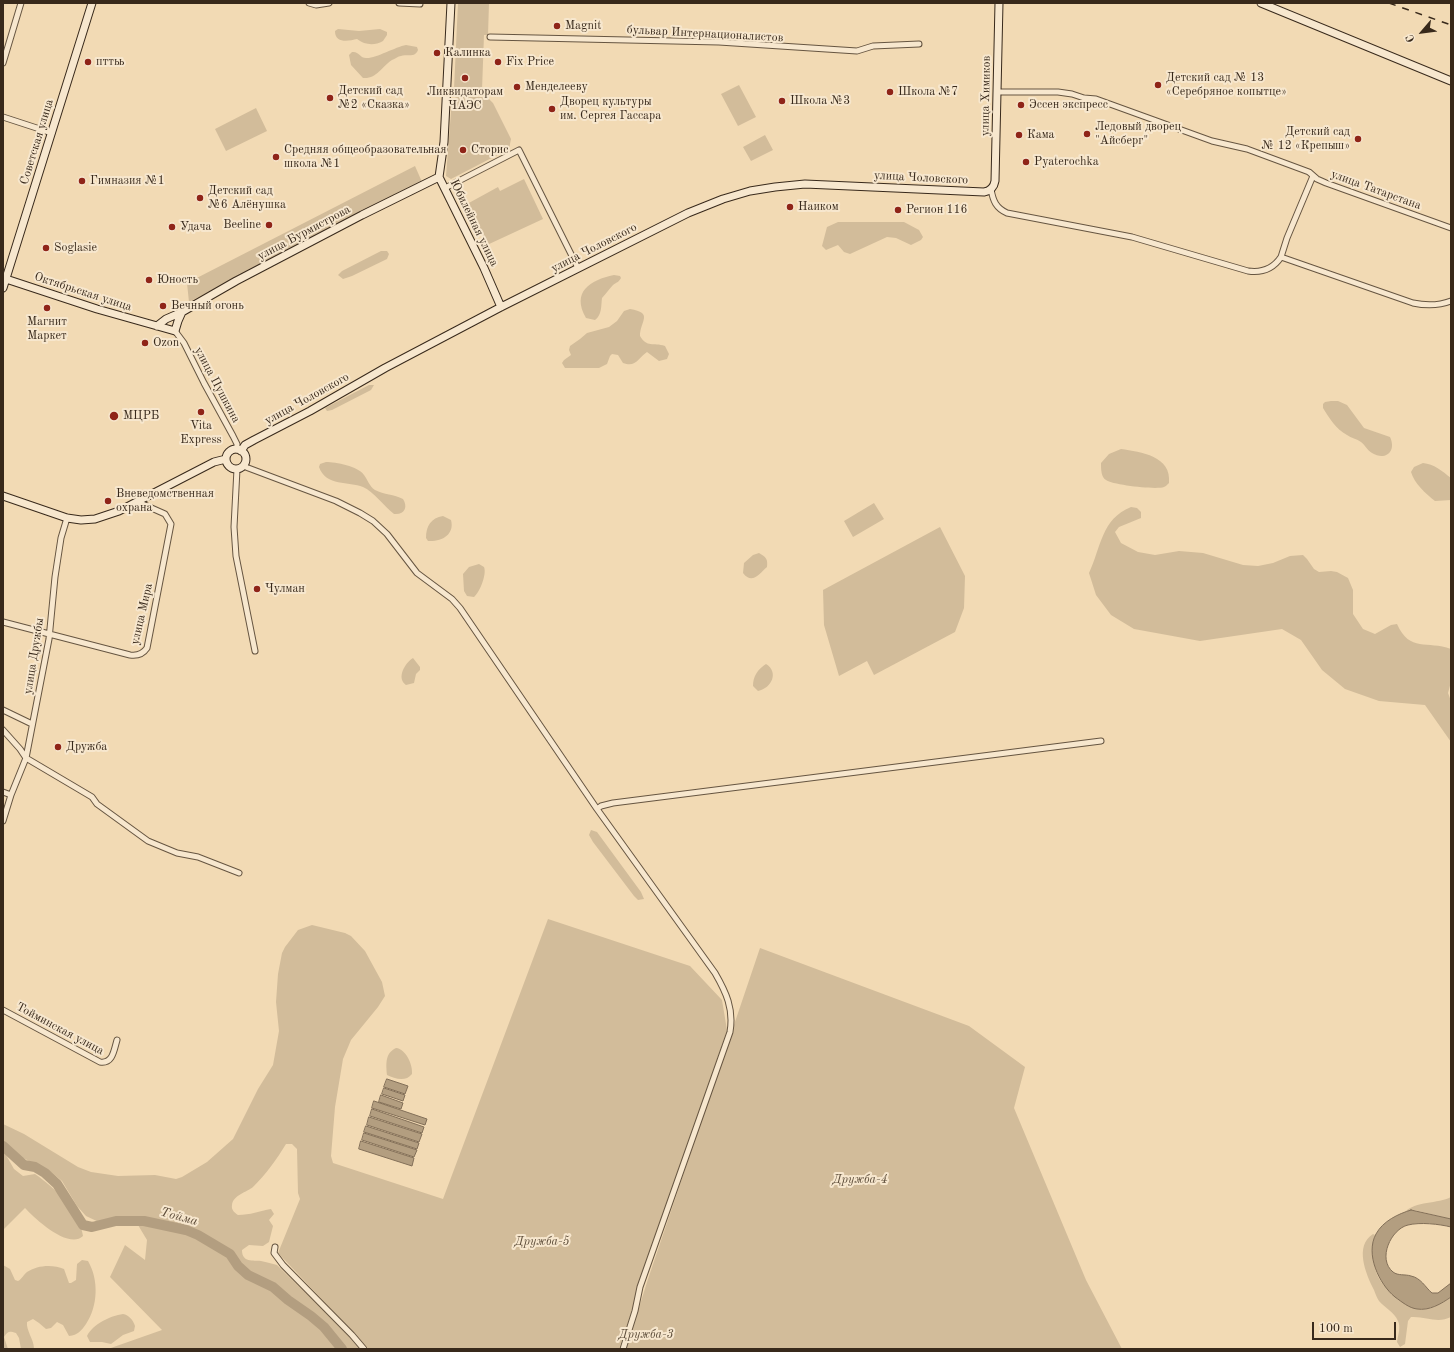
<!DOCTYPE html>
<html>
<head>
<meta charset="utf-8">
<style>
  body { margin:0 }
  #map { position:relative; width:1454px; height:1352px; overflow:hidden; background:#f2dab4; font-family:"Old Standard TT",serif }
  canvas { display:block }
  .frame { position:absolute; inset:0; border:4px solid #38291b; pointer-events:none }
  .north { position:absolute; left:1402px; top:12px; width:40px; height:40px; -webkit-text-stroke:3px #f7e7ce; paint-order:stroke; rotate:242deg; font-size:11px; font-weight:700; line-height:16px; text-align:center; color:#38291b }
  .north::after { content:''; display:block; margin:auto; width:14px; height:18px; background:#38291b; clip-path:polygon(50% 0,100% 100%,50% 72%,0 100%) }
  .scale { position:absolute; left:1312px; top:1322px; width:84px; height:18px; box-sizing:border-box; border:2px solid #38291b; border-top:0; padding-left:5px; font-size:12px; line-height:14px; white-space:nowrap; color:#38291b; -webkit-text-stroke:3px #f7e7ce; paint-order:stroke }
</style>
</head>
<body>
<div id="map">
<canvas width="1454" height="1352"></canvas>
<div class="frame"></div>
<div class="north">С</div>
<div class="scale">100 m</div>
</div>
<script>
const ctx = document.querySelector('canvas').getContext('2d');
ctx.lineJoin = 'round';
function paint(path, color) { ctx.fillStyle = color; ctx.fill(path, 'evenodd'); }
function stroke(path, color, width, dash) { ctx.strokeStyle = color; ctx.lineWidth = width; ctx.lineCap = dash ? 'butt' : 'round'; ctx.setLineDash(dash || []); ctx.stroke(path); }
function write(font, color, halo, rows, align = 'center') {
  ctx.font = font + ' "Old Standard TT",serif'; ctx.lineWidth = 4; ctx.setLineDash([]); ctx.textBaseline = 'middle'; ctx.strokeStyle = halo; ctx.fillStyle = color; for (const [text, x, y, turn = 0] of rows) {
    ctx.save(); ctx.translate(x, y); ctx.rotate((+turn || 0) * Math.PI / 180); ctx.textAlign = isNaN(turn) ? turn : align; if (halo) ctx.strokeText(text, 0, 0); ctx.fillText(text, 0, 0); ctx.restore();
  }
}
paint(new Path2D(`
  M458 3H489L488 35H484L482 90 454 89Z
  M338 29 359 31 380 29 387 32V35L383 41C374 46 365 45 357 39 349 41 335 44 335 31Z
  M406 45 417 47 418 50C415 58 408 54 401 56 398 56 395 59 392 60 381 67 377 79 363 78L351 65 349 55 352 52C359 51 360 58 366 58 375 59 395 47 406 45Z
  M739 85 756 117 738 126 721 94Z
  M457 97H487L493 103 511 139 509 149 451 179 446 176 452 99Z
  M256 108 267 131 226 151 215 129Z
  M765 135 773 150 751 161 743 147Z
  M415 166 422 182 189 302 187 283Z
  M524 179 543 219 487 245 467 204 498 187 500 191Z
  M838 222H904L919 230 923 237 921 240 911 245 896 238 887 237 850 254 844 252 838 245 826 250 822 246 827 227Z
  M381 251H387L389 254 387 259 352 276 343 279 338 275 342 271Z
  M614 275 620 276 621 278C619 282 617 282 613 285 609 289 606 294 602 298 601 306 602 315 595 320L586 318C571 292 590 280 614 275Z
  M630 309C654 313 640 321 640 336 647 348 653 342 665 346L669 354 667 359 659 361 647 352C638 358 636 368 623 363L618 355 612 354 610 356 607 364 599 368H565L562 363 564 360 571 355 569 350 570 346 580 339 587 333 609 327 617 321 624 311Z
  M369 385H374L371 390 332 410 327 411 325 408Z
  M1331 401H1338L1347 405 1364 428 1390 437C1397 452 1385 461 1372 453 1367 450 1365 445 1361 442 1357 439 1351 438 1347 435 1336 429 1329 418 1323 408V404L1325 402Z
  M1121 449C1141 452 1172 456 1169 483 1168 484 1165 487 1164 487 1156 490 1113 485 1106 480 1101 477 1101 469 1101 463L1109 454Z
  M326 462C336 462 358 466 364 475 368 480 369 486 375 490 384 495 394 494 403 499 408 507 405 515 394 514 385 507 373 491 363 487 349 481 326 487 319 467L320 464Z
  M1423 463C1434 464 1442 471 1451 478V500L1435 501C1426 494 1414 483 1411 472L1414 467Z
  M874 503 884 519 853 537 844 521Z
  M1131 507 1137 508 1141 512V518L1119 527 1115 532 1121 543 1138 552 1155 555 1179 551 1203 553 1243 565 1258 566 1273 563 1290 556 1303 555 1307 559 1314 569 1319 572 1331 571 1337 572 1348 578 1353 590V614L1363 629 1375 634 1391 625 1397 624C1410 653 1427 640 1451 649V682L1448 693 1451 701V742L1425 705 1379 701 1345 689 1322 670 1301 640 1282 629 1200 641 1134 629 1111 615 1096 595 1089 573C1101 548 1101 519 1131 507Z
  M443 516 451 520C455 535 441 542 428 541L426 538C426 526 431 518 443 516Z
  M940 527 965 576 964 608 955 632 874 675 867 661 839 676 824 625 823 590Z
  M759 553C766 557 768 559 767 567 759 574 752 585 743 573L744 563 753 555Z
  M479 564 484 567C487 574 480 592 474 597L467 596 464 591 463 574 469 567Z
  M413 658 420 667V670L416 674 414 683 406 685C396 678 405 663 413 658Z
  M766 664C779 672 772 688 758 691L753 686C753 676 758 669 766 664Z
  M591 830 597 832 641 892 644 899 638 900 634 896 593 842 589 835Z
  M548 919 690 966 722 1000 727 1030 619 1349H369L278 1253 300 1199 298 1193 297 1149 292 1144H286C277 1159 266 1174 253 1187 247 1192 233 1195 232 1205 231 1210 235 1213 238 1215 250 1215 260 1211 271 1209L274 1214 269 1220 273 1226 269 1242 263 1246 249 1245 242 1250C242 1263 253 1260 261 1261 267 1262 272 1264 277 1265L363 1349H108L162 1330 110 1277 125 1245 145 1260 147 1240 138 1225 103 1224 86 1216 77 1206 62 1181 51 1172 3 1148V1124L24 1134 78 1167 91 1172 118 1176 155 1175 176 1179 182 1177 207 1162 233 1139 258 1089 273 1065 279 1031 276 1002 278 974 282 953 285 947 298 930 312 925 345 933 351 936 365 951 382 982 385 996 378 1007 351 1040 343 1059 335 1107 331 1156 333 1163 443 1199Z
  M760 948 969 1026 1025 1067 1014 1108 1086 1280 1122 1349H626L648 1279Z
  M396 1048C406 1049 413 1065 412 1074 406 1082 395 1079 387 1075 386 1064 385 1053 396 1048Z
  M3 1153 6 1155 14 1169 23 1176 35 1174C54 1187 80 1212 83 1236 69 1250 35 1219 25 1208L3 1230Z
  M1451 1197V1219L1414 1210 1405 1212C1415 1201 1438 1204 1451 1197Z
  M1373 1234 1375 1235C1371 1250 1372 1272 1384 1285 1388 1289 1394 1293 1398 1297 1404 1301 1409 1308 1416 1309 1429 1312 1441 1304 1451 1297V1317C1437 1324 1426 1316 1411 1317L1408 1321 1405 1344 1400 1347 1397 1342C1398 1335 1401 1327 1398 1321 1394 1312 1385 1308 1379 1301 1377 1298 1375 1293 1374 1290 1366 1274 1354 1246 1373 1234Z
  M82 1260 88 1261C99 1280 98 1306 86 1324 81 1331 78 1335 69 1336L63 1325 57 1322 51 1328 46 1329 39 1323 33 1319 27 1322C26 1331 34 1339 34 1349H21L19 1338 16 1333C9 1331 8 1331 4 1337L8 1349H3V1265L10 1269 15 1280 18 1281C22 1279 23 1275 27 1272 37 1265 53 1264 64 1269L69 1283H71L76 1280 77 1264Z
  M123 1314C129 1315 133 1320 135 1326L134 1331 123 1335 111 1344 102 1342H90L87 1336C93 1324 110 1316 123 1314Z`), '#d2bc9a');
const water = new Path2D(`
  M387 1079 408 1086 405 1094 384 1087Z
  M384 1088 405 1095 403 1101 382 1094Z
  M381 1095 403 1103 401 1109 379 1102Z
  M374 1101 427 1119 425 1125 372 1108Z
  M372 1109 424 1127 422 1133 370 1116Z
  M369 1117 422 1134 419 1142 367 1125Z
  M366 1126 419 1143 417 1149 364 1132Z
  M364 1133 417 1150 414 1157 362 1140Z
  M361 1141 414 1158 412 1166 359 1149Z
  M1411 1210 1451 1219V1227C1439 1224 1420 1222 1408 1225 1391 1229 1377 1259 1393 1272 1398 1276 1405 1274 1411 1276 1421 1278 1425 1287 1432 1293H1438L1451 1283V1297C1441 1304 1429 1311 1417 1309 1409 1308 1402 1302 1395 1297 1379 1284 1365 1254 1376 1234 1383 1221 1398 1214 1411 1210Z`);
paint(water, '#b39e80');
stroke(water, '#826f58', 1);
stroke(new Path2D(`
  M3 1146 24 1165 35 1167 45 1173 57 1184 83 1225 92 1227 116 1221H144L186 1230 198 1235 230 1254 238 1266 248 1275 273 1287 288 1300 311 1316 324 1327 342 1349`), '#b39e80', 10);
const street = new Path2D(`
  M309 3 316 5 329 3
  M399 3 420 4
  M490 37 719 42 857 51 873 46 919 44
  M3 63 21 3
  M997 92H1058L1072 94 1084 98 1096 99 1212 141 1247 149 1309 172 1317 179 1326 183 1451 228
  M3 117 52 133
  M1313 176 1287 238 1281 257 1413 303C1427 306 1438 306 1451 301
  M445 188 519 150 578 268
  M991 189C993 201 996 208 1007 213L1132 237 1248 271C1262 273 1273 269 1281 257
  M175 331 184 343 204 383 233 436 237 444V450
  M243 466 336 501 360 513 373 521 387 534 417 573 452 599 460 608 597 809 715 973C726 992 734 1009 730 1032L640 1287 635 1311 623 1349
  M237 469 234 527 236 556 255 651
  M3 622 130 655C137 656 143 654 147 648L171 524 165 514 138 502
  M3 710 32 724
  M3 730 20 749 26 758 92 797 97 804 148 841 177 853 198 857 239 873
  M3 792 11 795
  M597 809 601 806 613 803 1101 741
  M3 821 11 795 26 758 49 639 55 577 61 538 67 518
  M3 1010 100 1062C113 1064 114 1050 117 1040
  M275 1247 274 1253 283 1265 352 1335 364 1349`);
const secondary = new Path2D(`
  M451 3 444 142 439 177 484 268 501 307
  M1261 3 1451 81
  M3 278 97 309 175 331 178 321 182 312
  M3 288 92 3
  M157 326 166 319 182 312 236 281 362 215 439 177
  M226 459a10 10 0 1 1 20 0a10 10 0 1 1-20 0Z
  M241 451 245 445 254 440 310 411 385 368 501 307 688 213 723 199 750 191 775 187 805 184 984 192C990 191 994 187 995 181L999 3
  M3 496 67 518 81 520 95 519 119 511 214 462 226 459`);
stroke(street, '#665541', 7);
stroke(secondary, '#38291b', 9);
stroke(street, '#f7e7ce', 5);
stroke(secondary, '#f7e7ce', 7);
stroke(new Path2D(`
  M1389 3 1451 25`), '#38291b', 1.5, [7, 7]);
for (const [x, y, r, color] of [
  [557,26,4,"#8f2418"],
  [437,53,4,"#8f2418"],
  [88,62,4,"#8f2418"],
  [498,62,4,"#8f2418"],
  [465,78,4,"#8f2418"],
  [1158,85,4,"#8f2418"],
  [517,87,4,"#8f2418"],
  [890,92,4,"#8f2418"],
  [330,98,4,"#8f2418"],
  [782,101,4,"#8f2418"],
  [1021,105,4,"#8f2418"],
  [552,109,4,"#8f2418"],
  [1087,134,4,"#8f2418"],
  [1019,135,4,"#8f2418"],
  [1358,139,4,"#8f2418"],
  [463,150,4,"#8f2418"],
  [276,157,4,"#8f2418"],
  [1026,162,4,"#8f2418"],
  [82,181,4,"#8f2418"],
  [200,198,4,"#8f2418"],
  [790,207,4,"#8f2418"],
  [898,210,4,"#8f2418"],
  [269,225,4,"#8f2418"],
  [172,227,4,"#8f2418"],
  [46,248,4,"#8f2418"],
  [149,280,4,"#8f2418"],
  [163,306,4,"#8f2418"],
  [47,308,4,"#8f2418"],
  [145,343,4,"#8f2418"],
  [201,412,4,"#8f2418"],
  [114,416,5,"#8f2418"],
  [108,501,4,"#8f2418"],
  [257,589,4,"#8f2418"],
  [58,747,4,"#8f2418"]
]) { const dot = new Path2D(); dot.arc(x, y, r, 0, 2 * Math.PI); ctx.fillStyle = color; ctx.fill(dot); stroke(dot, '#f7e7ce', 1.5); }
write('12px', '#38291b', '#f7e7ce', [
  ["Magnit",565,26],
  ["Калинка",445,53],
  ["пттьь",96,62],
  ["Fix Price",506,62],
  ["Детский сад № 13",1166,78],
  ["«Серебряное копытце»",1166,92],
  ["Менделееву",525,87],
  ["Детский сад",338,91],
  ["№2 «Сказка»",338,105],
  ["Ликвидаторам",465,92,"center"],
  ["ЧАЭС",465,106,"center"],
  ["Школа №7",898,92],
  ["Школа №3",790,101],
  ["Дворец культуры",560,102],
  ["им. Сергея Гассара",560,116],
  ["Эссен экспресс",1029,105],
  ["Ледовый дворец",1095,127],
  ["\"Айсберг\"",1095,141],
  ["Детский сад",1350,132,"right"],
  ["№ 12 «Крепыш»",1350,146,"right"],
  ["Кама",1027,135],
  ["Средняя общеобразовательная",284,150],
  ["школа №1",284,164],
  ["Сторис",471,150],
  ["Pyaterochka",1034,162],
  ["Гимназия №1",90,181],
  ["Детский сад",208,191],
  ["№6 Алёнушка",208,205],
  ["Наиком",798,207],
  ["Регион 116",906,210],
  ["Beeline",261,225,"right"],
  ["Удача",180,227],
  ["Soglasie",54,248],
  ["Юность",157,280],
  ["Вечный огонь",171,306],
  ["Магнит",47,322,"center"],
  ["Маркет",47,336,"center"],
  ["Ozon",153,343],
  ["МЦРБ",123,416],
  ["Vita",201,426,"center"],
  ["Express",201,440,"center"],
  ["Вневедомственная",116,494],
  ["охрана",116,508],
  ["Чулман",265,589],
  ["Дружба",66,747]
], 'left');
write('12px', '#38291b', '#f7e7ce', [
  ["бульвар Интернационалистов",705,34,3],
  ["улица Химиков",986,96,-89],
  ["Советская улица",37,142,-73],
  ["улица Чоловского",921,178,3],
  ["улица Татарстана",1376,190,20],
  ["Юбилейная улица",474,223,64],
  ["улица Бурмистрова",304,233,-28],
  ["улица Чоловского",594,248,-27],
  ["Октябрьская улица",83,292,18],
  ["улица Пушкина",217,385,62],
  ["улица Чоловского",307,399,-29],
  ["улица Мира",142,614,-77],
  ["улица Дружбы",34,656,-81],
  ["Тойминская улица",60,1029,28]
]);
write('italic 12px', '#5e4e3b', '#f7e7ce', [
  ["Дружба-4",860,1180],
  ["Дружба-5",542,1242],
  ["Дружба-3",646,1335]
]);
write('italic 13px', '#5d4c39', '#f7e7ce', [
  ["Тойма",179,1217,15]
]);
</script>
</body>
</html>
